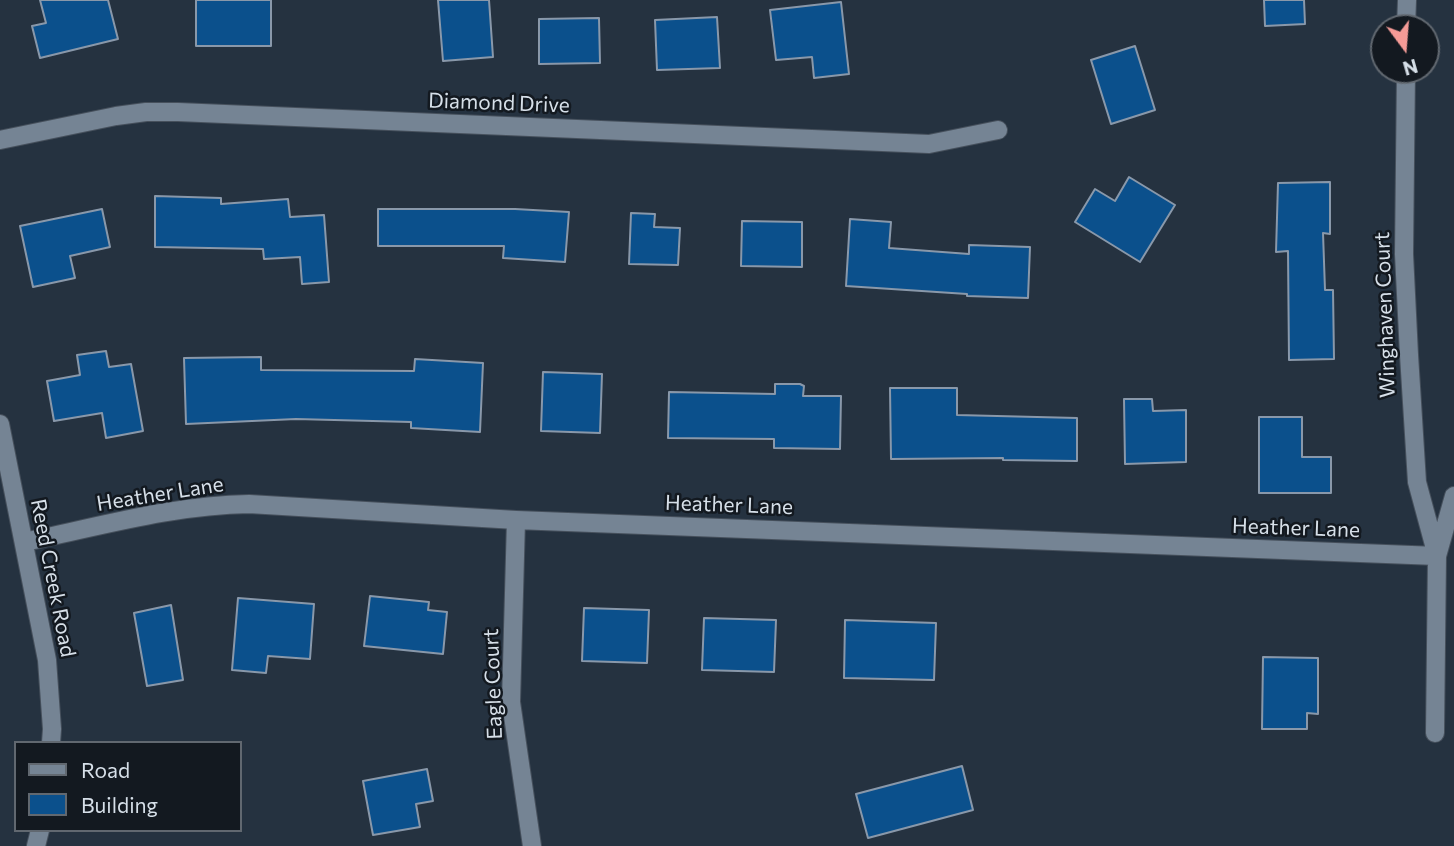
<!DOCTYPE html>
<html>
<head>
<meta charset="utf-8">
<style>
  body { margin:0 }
  #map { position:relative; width:1454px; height:846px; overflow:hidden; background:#253240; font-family:Commissioner,sans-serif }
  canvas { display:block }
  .legend { position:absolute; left:14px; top:741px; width:228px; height:91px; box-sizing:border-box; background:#131920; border:2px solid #616870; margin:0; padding:9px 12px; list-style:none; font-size:21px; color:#d6dfe8 }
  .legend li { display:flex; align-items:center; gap:14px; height:35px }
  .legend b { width:35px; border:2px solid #616870 }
  .north { position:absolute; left:1370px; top:14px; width:70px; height:70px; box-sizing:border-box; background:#131920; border:2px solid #616870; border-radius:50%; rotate:164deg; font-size:19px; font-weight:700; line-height:28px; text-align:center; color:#d6dfe8 }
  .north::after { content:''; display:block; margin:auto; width:24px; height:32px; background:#f59b97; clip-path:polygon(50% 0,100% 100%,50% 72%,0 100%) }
</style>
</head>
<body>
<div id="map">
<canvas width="1454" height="846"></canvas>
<ul class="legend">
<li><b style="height:9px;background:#758494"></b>Road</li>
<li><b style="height:19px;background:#0b508c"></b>Building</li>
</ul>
<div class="north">N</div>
</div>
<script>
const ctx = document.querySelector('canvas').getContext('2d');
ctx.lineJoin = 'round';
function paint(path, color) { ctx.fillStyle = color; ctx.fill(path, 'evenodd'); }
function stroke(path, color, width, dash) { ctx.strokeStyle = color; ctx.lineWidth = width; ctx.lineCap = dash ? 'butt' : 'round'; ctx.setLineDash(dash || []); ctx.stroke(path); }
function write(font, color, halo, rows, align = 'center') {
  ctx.font = font + ' Commissioner,sans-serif'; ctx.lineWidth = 5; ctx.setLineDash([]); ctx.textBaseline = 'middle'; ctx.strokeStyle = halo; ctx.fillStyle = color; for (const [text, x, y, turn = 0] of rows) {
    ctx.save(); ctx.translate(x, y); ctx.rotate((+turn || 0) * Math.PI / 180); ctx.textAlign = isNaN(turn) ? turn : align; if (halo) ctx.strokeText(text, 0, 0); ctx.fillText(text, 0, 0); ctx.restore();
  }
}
const building = new Path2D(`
  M40 0H108L118 39 40 58 32 26 46 23Z
  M196 0H271V46H196Z
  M438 0H489L493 57 443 61Z
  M1264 0H1304L1305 24 1265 26Z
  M841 2 849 74 814 78 812 57 776 60 770 10Z
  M717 17 720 68 657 70 655 20Z
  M599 18 600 63 539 64V19Z
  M1135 46 1155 110 1111 124 1091 60Z
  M1129 177 1175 205 1140 262 1075 222 1095 189 1115 201Z
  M1330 182V234L1323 233 1325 290H1333L1334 359 1289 360 1288 251 1276 252 1278 183Z
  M155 196 221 198V204L288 199 290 217 324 215 329 282 302 284 300 257 264 259 263 249 155 247Z
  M102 209 110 247 70 256 75 278 33 287 20 226Z
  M378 209H515L569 212 565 262 503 258 504 246H378Z
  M631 213 655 214 654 227 680 228 678 265 629 264Z
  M850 219 891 222 889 248 969 254V245L1030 247 1028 298 967 296V294L846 286Z
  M742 221 802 222V267L741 266Z
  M106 351 109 367 131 364 143 431 106 438 102 413 54 421 47 381 80 375 77 355Z
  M261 357V370L414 371 415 359 483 363 480 432 411 428V422L296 419 186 424 184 358Z
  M543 372 602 374 600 433 541 431Z
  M775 384H800L804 386 803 396H841L840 449 774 448V439L668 438 669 392 775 394Z
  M890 388H957V415L1077 418V461L1003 460V458L891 459Z
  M1124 399H1152L1153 411 1186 410V462L1125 464Z
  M1259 417H1302V457H1331V493H1259Z
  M370 596 429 602 428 610 447 612 443 654 364 646Z
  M238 598 314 604 310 659 268 656 266 673 232 670Z
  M171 605 183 680 147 686 134 613Z
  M584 608 649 610 647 663 582 661Z
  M704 618 776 620 774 672 702 670Z
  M845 620 936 623 934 680 844 678Z
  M1263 657 1318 658V714L1307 713V729H1262Z
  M962 766 973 810 868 838 856 794Z
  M427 769 433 801 416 804 420 827 373 835 363 781Z`);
paint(building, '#0b508c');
stroke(building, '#8998aa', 2);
const minor = new Path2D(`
  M1406 28 1407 0
  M1406 70 1404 254 1409 355 1417 482 1437 556
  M0 140 116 116 146 112H178L929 144 998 130
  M0 424 47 660 52 729 51 743
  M516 520 511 702 532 846
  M24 542C98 527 173 505 249 504L516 520 1437 556
  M1435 733 1437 556 1454 496
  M36 846 40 830`);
stroke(minor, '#46505c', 20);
stroke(minor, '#758494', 18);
write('21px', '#d6dfe8', '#131920', [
  ["Diamond Drive",499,103,2],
  ["Winghaven Court",1385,315,-92],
  ["Heather Lane",160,494,-9],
  ["Heather Lane",729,505,2],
  ["Heather Lane",1296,528,2],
  ["Reed Creek Road",53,578,79],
  ["Eagle Court",493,684,-92]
]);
</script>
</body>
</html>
